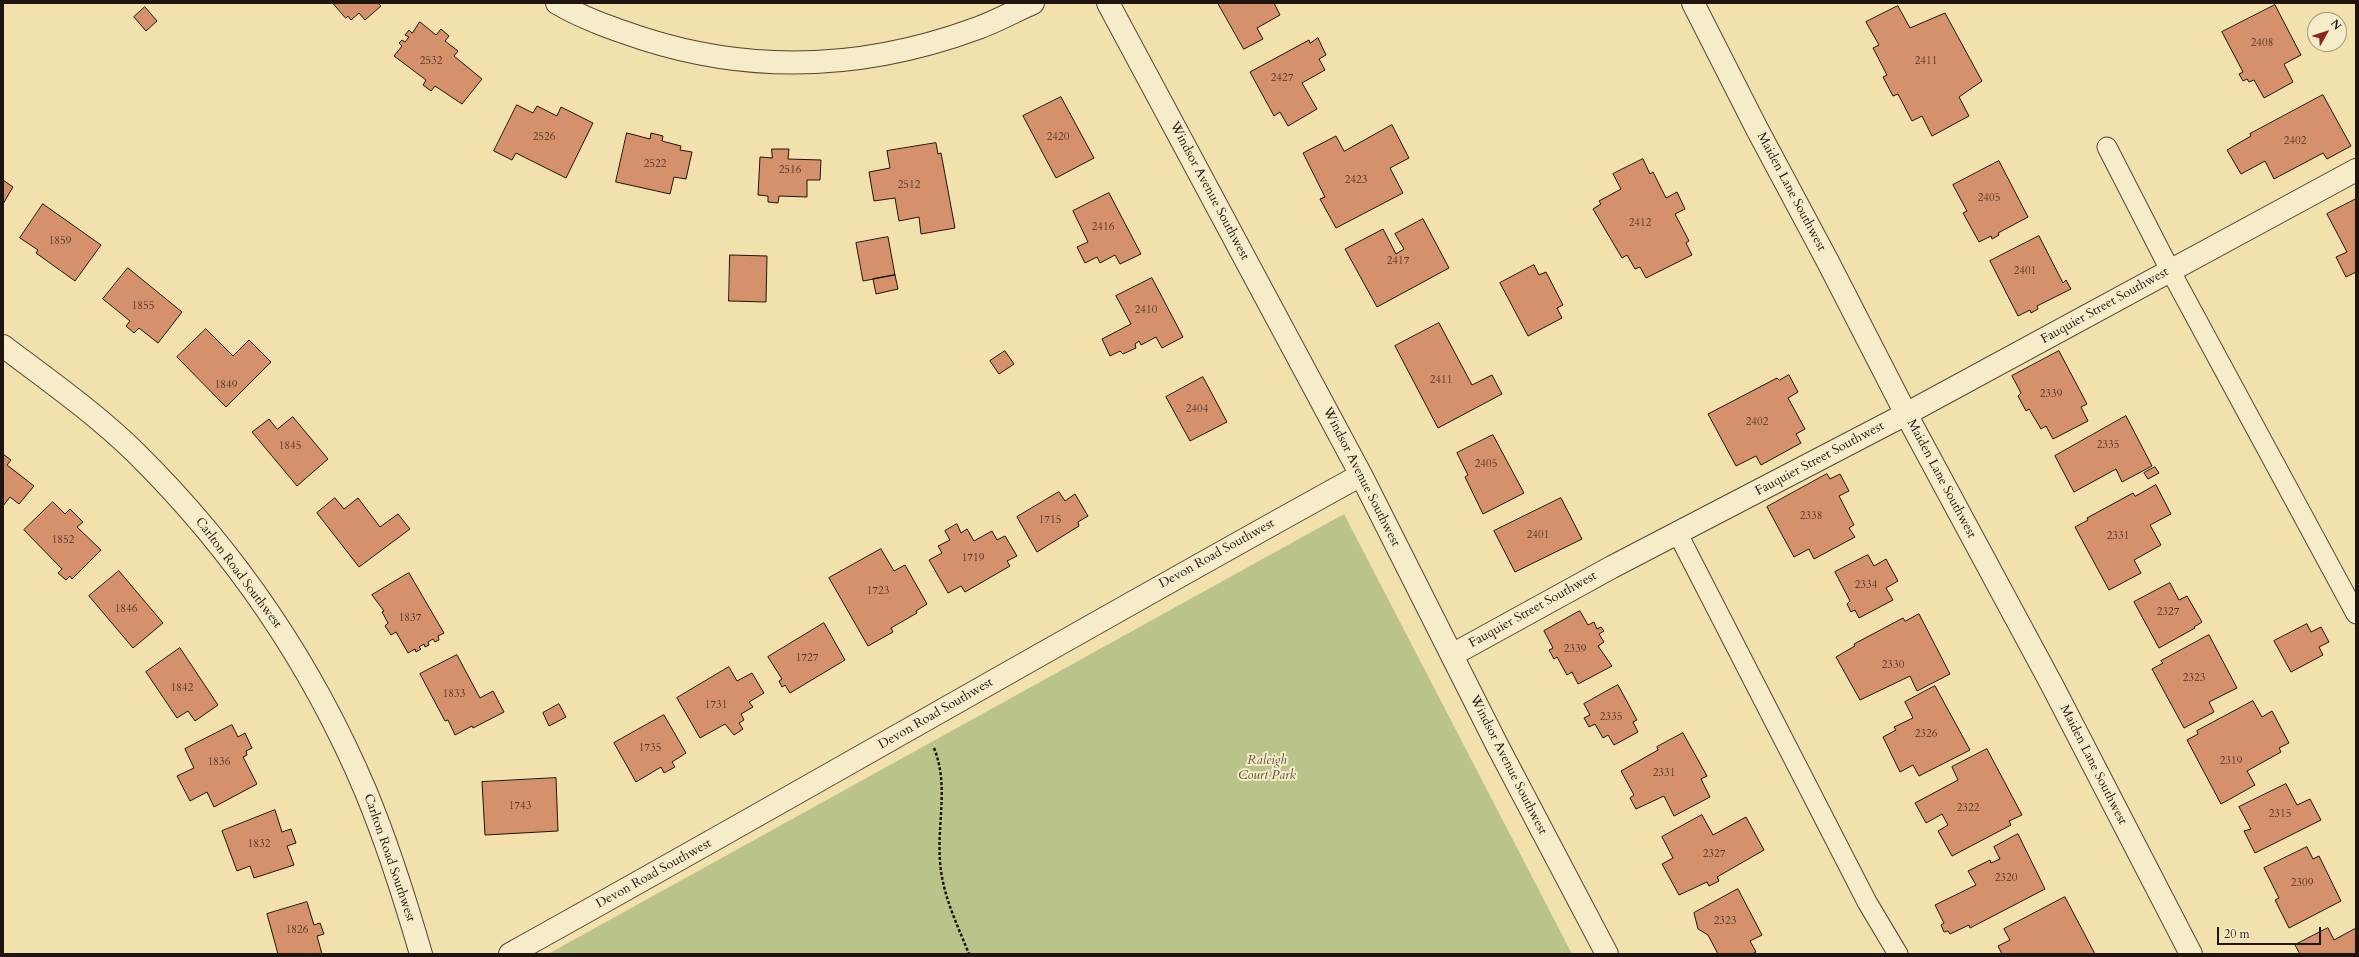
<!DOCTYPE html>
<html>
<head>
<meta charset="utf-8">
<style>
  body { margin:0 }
  #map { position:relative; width:2359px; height:957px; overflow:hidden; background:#f2e1ad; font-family:Cardo,serif }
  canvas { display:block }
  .frame { position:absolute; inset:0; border:4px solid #1f140e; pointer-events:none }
  .north { position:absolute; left:2307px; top:12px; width:40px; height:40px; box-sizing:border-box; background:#f7ecca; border:1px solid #a1967f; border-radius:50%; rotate:51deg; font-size:11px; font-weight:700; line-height:16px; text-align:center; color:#1f140e }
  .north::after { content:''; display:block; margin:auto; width:14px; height:18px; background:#8f2418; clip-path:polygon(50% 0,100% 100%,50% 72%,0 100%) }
  .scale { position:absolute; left:2217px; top:927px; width:104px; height:18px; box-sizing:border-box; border:2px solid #1f140e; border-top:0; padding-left:5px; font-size:12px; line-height:14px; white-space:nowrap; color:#1f140e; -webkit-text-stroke:3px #f7ecca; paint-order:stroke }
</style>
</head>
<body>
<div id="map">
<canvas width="2359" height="957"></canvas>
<div class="frame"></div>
<div class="north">N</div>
<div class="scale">20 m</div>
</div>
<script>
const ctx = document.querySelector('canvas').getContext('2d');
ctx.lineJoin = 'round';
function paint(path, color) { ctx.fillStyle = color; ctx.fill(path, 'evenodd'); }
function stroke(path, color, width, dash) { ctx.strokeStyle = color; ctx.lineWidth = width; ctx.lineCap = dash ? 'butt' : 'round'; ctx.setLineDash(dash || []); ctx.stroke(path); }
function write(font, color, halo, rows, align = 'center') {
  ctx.font = font + ' Cardo,serif'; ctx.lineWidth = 4; ctx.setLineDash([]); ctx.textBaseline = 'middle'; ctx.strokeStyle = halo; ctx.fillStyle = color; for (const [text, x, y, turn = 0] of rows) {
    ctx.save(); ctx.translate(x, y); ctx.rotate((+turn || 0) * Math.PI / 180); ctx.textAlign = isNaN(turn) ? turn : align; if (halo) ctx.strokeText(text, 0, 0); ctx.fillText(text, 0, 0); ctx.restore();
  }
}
paint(new Path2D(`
  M1344 514 1572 954H548Z`), '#bac38a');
const building = new Path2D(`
  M333 3H378L381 6 365 20 359 13 351 20 348 16 346 18Z
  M1218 3H1274L1280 15 1257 28 1263 39 1244 49Z
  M2275 5 2301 55 2284 64 2293 82 2264 98 2254 80 2249 82 2247 79 2243 81 2239 74 2243 72 2222 32Z
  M1898 6 1910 28 1945 13 1982 81 1959 97 1969 116 1932 136 1922 116 1912 121 1898 94 1893 96 1883 77 1887 75 1873 48 1879 45 1866 22Z
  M145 7 157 21 146 31 134 17Z
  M420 22 436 35 441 29 449 36 445 41 458 51 454 56 482 79 462 104 435 86 431 91 423 85 426 80 394 56 402 46 399 43 402 40 405 42 409 37 405 35 409 30 412 33Z
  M1318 38 1326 55 1319 59 1325 70 1302 83 1317 109 1288 126 1280 112 1274 116 1250 72 1309 40 1310 43Z
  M2323 95 2351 146 2327 159 2323 153 2274 179 2265 161 2241 174 2227 150 2251 136 2250 134Z
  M1061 97 1094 158 1056 178 1023 116Z
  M517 105 533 113 537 106 557 116 561 107 593 123 566 178 516 153 512 160 494 151Z
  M1392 125 1409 158 1390 168 1403 193 1336 228 1320 199 1325 197 1303 153 1336 136 1344 151Z
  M627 133 650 139 651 133 663 136 662 141 681 146 680 150 692 152 686 179 674 177 670 194 616 182Z
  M936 143 938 154 941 153 955 228 921 234 919 217 899 221 895 198 874 201 869 172 890 168 887 151Z
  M772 149H789L788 159 821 160 820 180H807V197L779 196 778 203 768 202V196L758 195 760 157 772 158Z
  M1643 159 1650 174 1653 172 1666 198 1677 192 1685 209 1675 214 1689 241 1686 243 1692 255 1646 278 1640 267 1635 269 1627 255 1622 258 1593 209 1601 204 1599 201 1621 189 1613 174Z
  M1999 161 2028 217 1998 233 1999 235 1992 239 1991 236 1979 242 1963 213 1967 211 1953 185Z
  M3 180 13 187 3 204Z
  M1109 193 1141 254 1120 264 1115 255 1100 263 1097 257 1085 263 1077 247 1088 242 1073 211Z
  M2356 199V272L2346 277 2336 257 2347 252 2327 214Z
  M43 204 101 245 75 281 36 253 38 250 20 238Z
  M1423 219 1449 268 1377 307 1345 249 1383 229 1396 254 1404 249 1395 234Z
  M2039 236 2063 283 2066 280 2071 289 2037 306 2038 309 2031 313 2030 310 2018 316 1990 261Z
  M888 237 895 275 863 281 856 243Z
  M730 255 767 256 766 302 729 301Z
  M1534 265 1539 275 1546 272 1563 305 1557 308 1562 318 1528 336 1500 283Z
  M128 268 182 312 158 343 139 328 134 333 126 326 130 321 103 299Z
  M895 275 898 289 876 294 873 279Z
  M1152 278 1183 337 1162 348 1156 337 1141 345 1139 341 1135 344 1136 348 1123 354 1120 351 1110 356 1102 339 1131 324 1116 296Z
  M1439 323 1472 385 1492 375 1502 394 1438 428 1395 346Z
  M206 329 233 356 249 340 271 362 226 407 177 357Z
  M1005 351 1014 364 999 374 990 361Z
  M2059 351 2087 404 2081 407 2088 421 2053 439 2046 426 2041 429 2029 409 2026 411 2018 396 2021 393 2012 376Z
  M1789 375 1798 392 1788 398 1805 429 1796 434 1801 443 1761 465 1756 456 1736 466 1708 414 1777 378 1779 380Z
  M1203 377 1227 422 1190 441 1166 397Z
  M2126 416 2152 466 2122 482 2116 469 2074 492 2055 456Z
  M293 417 328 459 297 486 252 432 269 419 277 429Z
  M1493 435 1524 493 1483 514 1465 477 1468 475 1457 453Z
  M3 454 11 460 7 465 34 486 19 504 10 497 3 506Z
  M2155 467 2159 473 2148 479 2144 473Z
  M1827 474 1830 479 1840 474 1849 491 1839 496 1854 525 1849 528 1855 537 1814 559 1809 549 1794 557 1767 507Z
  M2156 485 2171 514 2150 525 2161 545 2134 560 2141 573 2109 590 2075 527 2088 520 2087 518 2133 493 2135 496Z
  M1059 492 1065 501 1075 494 1088 516 1078 522 1079 526 1037 552 1017 517Z
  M335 498 344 509 358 498 380 527 398 514 410 529 359 567 317 513Z
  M1561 498 1582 539 1515 572 1494 531Z
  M53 502 65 514 70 509 83 522 77 527 101 550 72 579 70 576 66 580 58 573 62 569 24 530Z
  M957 524 961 533 967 529 974 541 992 531 997 540 1005 536 1017 556 1007 561 1010 566 965 592 961 586 948 593 929 560 942 553 938 546 950 540 945 531Z
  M881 549 894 571 905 565 927 604 916 611 917 613 891 628 893 632 868 646 829 578Z
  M1868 555 1874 566 1886 559 1898 581 1886 588 1893 600 1859 618 1855 610 1851 612 1847 604 1850 601 1835 572Z
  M119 571 163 623 133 648 89 596Z
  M409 573 444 633 438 636 439 640 435 642 433 639 428 642 429 645 425 647 424 644 419 647 421 649 416 652 415 649 408 653 396 632 391 635 385 626 388 623 382 612 384 611 372 595Z
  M2170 583 2179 600 2187 596 2202 622 2194 627 2195 628 2159 648 2134 602Z
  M1580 611 1588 625 1594 622 1597 629 1601 627 1604 631 1599 634 1604 642 1598 646 1612 666 1578 684 1572 672 1567 675 1557 657 1554 659 1549 650 1553 648 1544 631Z
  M1919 614 1950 674 1917 691 1910 676 1860 700 1836 657 1855 646 1854 644 1903 618 1905 621Z
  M824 623 845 660 790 693 785 685 782 687 779 681 782 679 768 657Z
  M2307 624 2311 632 2321 627 2329 642 2319 647 2323 655 2291 672 2274 641Z
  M2209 635 2237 688 2209 702 2214 712 2184 728 2152 669 2163 663 2161 661Z
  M180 648 218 705 195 721 188 711 177 718 146 672Z
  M457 655 480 698 493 691 504 712 473 728 472 726 455 735 448 720 445 721 420 674Z
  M729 667 737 681 752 673 764 693 749 702 753 707 741 714 744 720 739 723 743 729 734 735 725 724 700 738 677 698Z
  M1618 685 1637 720 1633 722 1638 732 1614 745 1608 735 1603 738 1595 724 1589 727 1584 718 1590 715 1584 704Z
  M1935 686 1970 750 1919 776 1913 765 1900 772 1883 737 1896 730 1894 727 1913 718 1905 702Z
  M2253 701 2262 717 2272 711 2289 743 2279 748 2281 752 2247 771 2255 785 2221 804 2187 740 2198 734 2197 731Z
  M559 704 566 717 549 726 543 713Z
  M664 715 686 753 672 762 675 767 664 773 661 767 636 782 614 743Z
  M232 725 238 737 245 733 252 748 246 751 247 755 243 757 257 784 214 807 207 792 190 801 177 776 194 768 185 749Z
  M1683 733 1707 776 1701 779 1710 797 1674 816 1664 796 1636 809 1630 798 1634 795 1621 771 1658 750 1657 747Z
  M1987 749 2022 815 2009 821 2011 825 1952 856 1938 831 1948 825 1942 814 1926 823 1915 803 1958 780 1952 767Z
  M556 778 558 831 485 835 482 782Z
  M2286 784 2297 805 2310 799 2321 820 2255 853 2244 831 2251 829 2239 807Z
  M275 810 282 832 291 829 296 843 287 846 294 865 254 878 250 866 237 871 222 831Z
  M1702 815 1713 835 1746 817 1764 850 1717 877 1719 881 1709 886 1707 882 1679 895 1662 864 1673 858 1662 837Z
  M2018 834 2045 889 1970 928 1969 925 1950 934 1948 931 1944 932 1941 925 1944 923 1935 905 1976 885 1968 871 1990 860 1991 863 2000 859 1994 847Z
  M2307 847 2313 859 2319 856 2341 901 2289 928 2275 900 2279 898 2264 868Z
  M1738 889 1762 935 1750 941 1756 952 1752 954H1718L1708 935 1698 929 1694 913Z
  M2065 897 2095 954H2002L1998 946 2010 940 2004 929Z
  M307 902 314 925 320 923 324 934 317 936 322 954H278L267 914Z
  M2328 928 2334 940 2356 928V954H2300L2295 945Z`);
paint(building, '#d4916c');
stroke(building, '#1f140e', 1);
const lane = new Path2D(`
  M2107 147 2170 270 2356 614
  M1678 534 1867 902 1898 954`);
const street = new Path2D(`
  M557 3C584 19 614 29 644 39 757 75 867 69 978 28 997 21 1015 11 1033 3
  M1108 3 1361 475 1496 743 1607 954
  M1693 3 1757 129 1827 260 1906 414 2052 685 2191 954
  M3 346C48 380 95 413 136 453 234 550 312 664 366 792 388 845 405 899 421 954
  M1452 655 1612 567 1906 414 2356 170
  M510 954C795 796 1076 632 1361 475`);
stroke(lane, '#544736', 21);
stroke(street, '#544736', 24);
stroke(new Path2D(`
  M934 748C949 785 937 823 940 861 942 894 957 924 969 954`), '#1f140e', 2.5, [3, 2]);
stroke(lane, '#f7ecca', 19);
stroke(street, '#f7ecca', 22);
write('11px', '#4c3326', null, [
  ["2408",2262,43],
  ["2532",431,61],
  ["2411",1926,61],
  ["2427",1282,78],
  ["2526",544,137],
  ["2420",1058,137],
  ["2402",2295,141],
  ["2522",655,164],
  ["2516",790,170],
  ["2423",1356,180],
  ["2512",909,185],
  ["2405",1989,198],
  ["2412",1640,223],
  ["2416",1103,227],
  ["1859",60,241],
  ["2417",1398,261],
  ["2401",2025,271],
  ["1855",143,306],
  ["2410",1146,310],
  ["2411",1441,380],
  ["1849",226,385],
  ["2339",2051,394],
  ["2404",1197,409],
  ["2402",1757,422],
  ["2335",2108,445],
  ["1845",290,446],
  ["2405",1486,464],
  ["2338",1811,516],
  ["1715",1050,520],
  ["2401",1538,535],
  ["2331",2118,536],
  ["1852",63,540],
  ["1719",973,558],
  ["2334",1866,585],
  ["1723",878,591],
  ["1846",126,609],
  ["2327",2168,612],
  ["1837",410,618],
  ["2339",1575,649],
  ["1727",807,658],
  ["2330",1893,665],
  ["2323",2194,678],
  ["1842",182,688],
  ["1833",454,694],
  ["1731",716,705],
  ["2335",1611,717],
  ["2326",1926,734],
  ["1735",650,748],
  ["2319",2231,761],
  ["1836",219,762],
  ["2331",1664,773],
  ["1743",520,806],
  ["2322",1968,808],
  ["2315",2280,814],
  ["1832",259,844],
  ["2327",1714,854],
  ["2320",2006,878],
  ["2309",2302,883],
  ["2323",1725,921],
  ["1826",297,930]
]);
write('13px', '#1f140e', '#f7ecca', [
  ["Windsor Avenue Southwest",1209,191,62],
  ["Maiden Lane Southwest",1791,192,62],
  ["Fauquier Street Southwest",2105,306,-29],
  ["Fauquier Street Southwest",1820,459,-28],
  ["Windsor Avenue Southwest",1361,477,63],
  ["Maiden Lane Southwest",1941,479,62],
  ["Devon Road Southwest",1217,554,-29],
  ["Carlton Road Southwest",238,573,53],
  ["Fauquier Street Southwest",1533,610,-29],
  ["Devon Road Southwest",936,714,-30],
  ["Windsor Avenue Southwest",1508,765,63],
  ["Maiden Lane Southwest",2093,765,63],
  ["Carlton Road Southwest",389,858,71],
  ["Devon Road Southwest",654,874,-29]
]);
write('italic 13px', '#555139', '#f7ecca', [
  ["Raleigh",1267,761],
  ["Court Park",1267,776]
]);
</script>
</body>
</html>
